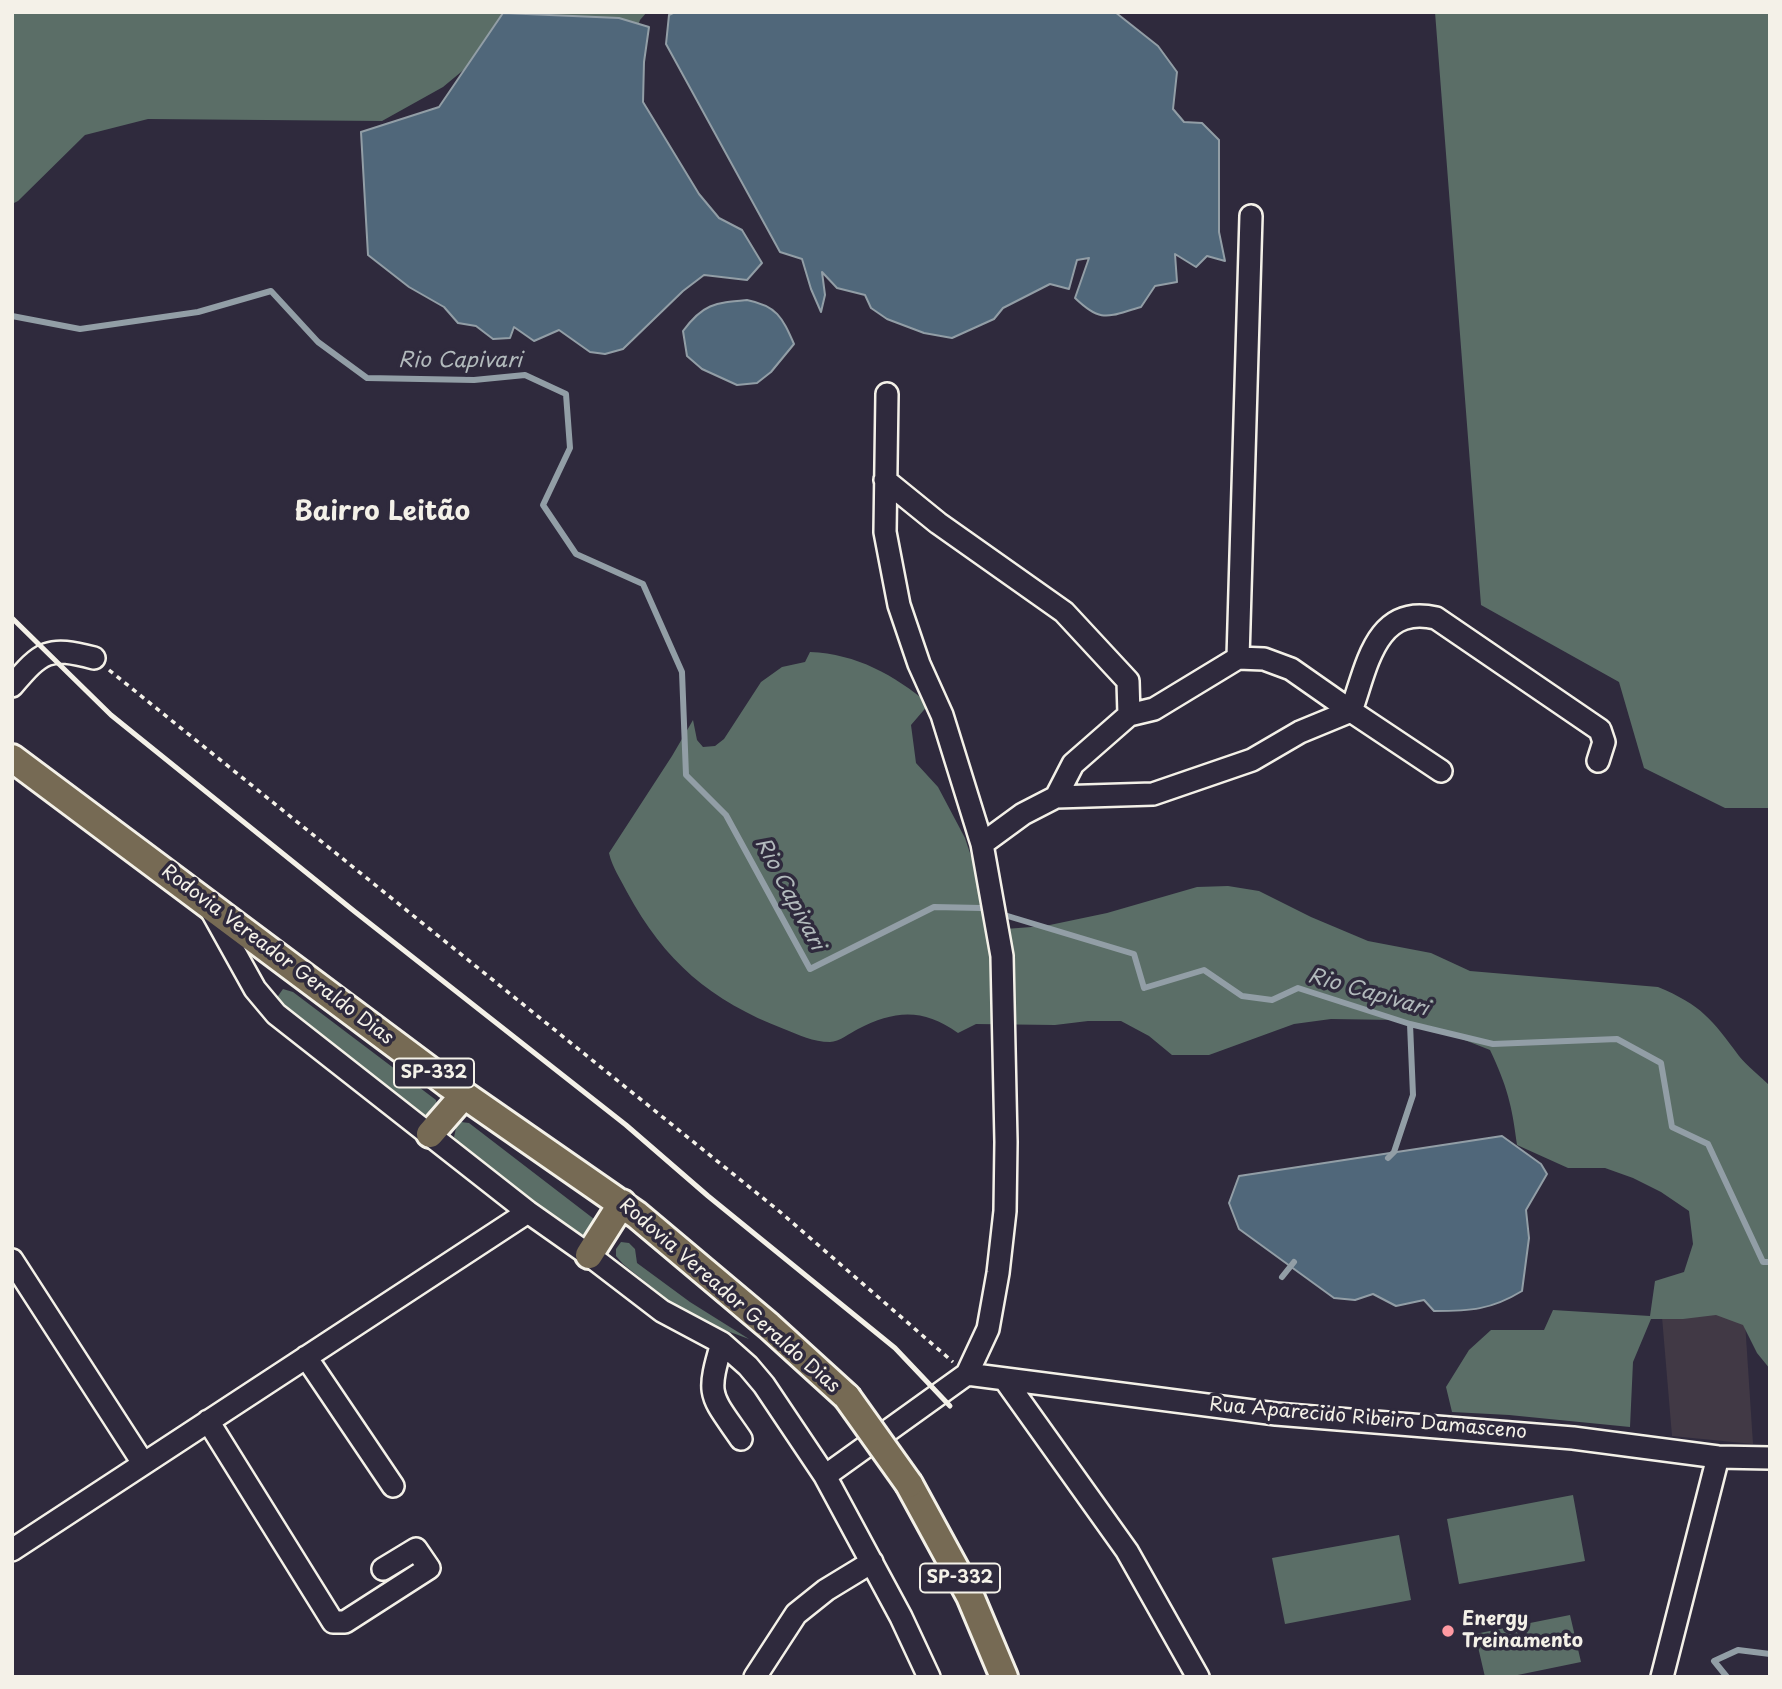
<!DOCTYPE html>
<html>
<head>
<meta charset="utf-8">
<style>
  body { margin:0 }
  #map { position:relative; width:1782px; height:1689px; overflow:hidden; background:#2f2a3d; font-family:"Playpen Sans",sans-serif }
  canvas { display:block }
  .frame { position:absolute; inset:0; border:14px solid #f4f1e8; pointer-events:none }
</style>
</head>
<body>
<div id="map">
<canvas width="1782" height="1689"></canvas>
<div class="frame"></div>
</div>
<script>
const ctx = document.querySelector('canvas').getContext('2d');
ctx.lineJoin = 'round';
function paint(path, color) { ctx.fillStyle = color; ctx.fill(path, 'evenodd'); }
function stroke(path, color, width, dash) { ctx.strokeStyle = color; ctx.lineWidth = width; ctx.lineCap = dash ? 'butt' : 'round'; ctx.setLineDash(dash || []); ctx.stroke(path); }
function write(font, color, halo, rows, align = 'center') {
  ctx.font = font + ' "Playpen Sans",sans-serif'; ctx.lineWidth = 7; ctx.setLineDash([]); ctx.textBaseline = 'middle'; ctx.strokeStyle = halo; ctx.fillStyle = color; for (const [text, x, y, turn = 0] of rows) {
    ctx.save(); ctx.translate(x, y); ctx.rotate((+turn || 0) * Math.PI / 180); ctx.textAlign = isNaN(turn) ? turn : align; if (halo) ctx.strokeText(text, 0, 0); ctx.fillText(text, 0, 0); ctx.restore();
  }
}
paint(new Path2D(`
  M1743 1291 1753 1444 1672 1436 1660 1293Z`), '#413945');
paint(new Path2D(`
  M12 12H647L640 20 630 50 478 58 443 87 382 121 148 119 85 135 18 201 12 204Z
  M1435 12H1770V808H1725L1644 768 1619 682 1481 605Z
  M810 652C857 654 894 675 929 704L911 725 916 763 938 787 965 838 992 919 1005 929 1045 926 1107 913 1197 887 1228 886 1259 891 1311 917 1368 941 1431 953 1470 971 1658 987C1701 1005 1712 1019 1739 1056 1747 1066 1760 1076 1770 1086V1369L1757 1353 1743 1325 1716 1315 1683 1319H1651L1633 1362 1630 1427 1509 1415 1452 1412 1446 1387 1469 1350 1491 1330H1544L1553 1310 1650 1316 1655 1281 1684 1272 1693 1244 1689 1211 1661 1192 1633 1178 1605 1168H1568L1517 1145C1512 1105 1507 1086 1490 1050L1429 1026 1397 1020 1331 1019 1294 1024 1209 1055H1172L1149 1036 1121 1021H1088L1055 1025 976 1024 958 1033C923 1008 895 1010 858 1029 850 1033 839 1042 830 1042 813 1042 799 1035 784 1029 711 1001 664 961 627 892 621 880 612 867 609 853L672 756 693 720 697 740 703 747 715 746 724 739 761 682 782 667 805 662Z
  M283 989 293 992 436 1100 438 1111 431 1117H422L278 1005V996Z
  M461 1122 469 1123 594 1219 597 1230 589 1237 571 1230 458 1143 454 1137 456 1128Z
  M621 1242 629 1243 635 1249 637 1263 690 1302 749 1339 689 1317 623 1264 616 1256V1249Z
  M1573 1495 1585 1561 1459 1584 1447 1519Z
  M1399 1535 1411 1600 1285 1624 1272 1558Z
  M1570 1615 1581 1662 1508 1677H1485L1475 1634Z`), '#5b6e67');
const water = new Path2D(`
  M675 12H1115L1158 46 1177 72 1173 109 1184 122 1202 123 1219 140V232L1225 261 1207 256 1196 267 1175 254 1177 282 1155 286 1141 307C1108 316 1102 324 1075 298L1089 258 1077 260 1069 289 1050 284 1003 308 994 319 952 338 924 333 887 319 871 308 865 295 837 288 822 272 825 295 821 312 811 289 802 259 780 252 666 44 669 15Z
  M503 13 619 18 649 27 644 62 643 102 699 194 719 218 742 230 762 263 747 280 704 275 683 291 623 349 605 354 590 352 559 330 534 341 514 327 510 338 493 339 476 326 458 323 444 307 409 287 368 255 361 132 439 107Z
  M747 300C777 306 782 317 794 344L771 372 757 383 737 385 702 369 687 356 683 331C703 304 714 303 747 300Z
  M1502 1136 1541 1164 1547 1174 1526 1210 1529 1238 1522 1291C1491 1310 1470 1311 1434 1311L1424 1300 1396 1306 1373 1294 1355 1300 1334 1298 1239 1229 1229 1203 1239 1176Z`);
paint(water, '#50677a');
stroke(water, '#929ea6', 2);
stroke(new Path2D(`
  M12 316 80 329 198 312 271 291 318 342 367 378 474 380 525 375 566 394 570 448 543 505 576 554 643 584 682 672 686 775 726 815 810 969 934 907 981 908 990 911
  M1001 914 1134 954 1144 988 1204 970 1242 996 1272 1000 1298 988 1410 1024 1493 1044 1617 1039 1661 1063 1672 1127 1708 1144 1763 1262H1770
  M1388 1158 1394 1152 1413 1095 1410 1024
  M1282 1277 1294 1262
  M1727 1677 1714 1661 1738 1650 1770 1654`), '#929ea6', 6);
const minor = new Path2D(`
  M885 480 938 523 1064 612 1128 681 1129 715
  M1238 658 1251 216
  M12 686C42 651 48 646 94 658
  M1441 771 1351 711C1367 667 1375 604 1436 618L1600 730 1604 742 1598 761
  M982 844 1023 814 1056 797 1073 764 1129 715 1154 709 1238 658 1264 659 1291 669 1351 711 1300 732 1252 760 1153 794 1056 797
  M210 908 255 989 276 1014 528 1212 589 1255 662 1311 722 1343 748 1366 764 1385 825 1476 901 1617 929 1677
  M12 1260 143 1463
  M722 1343C706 1397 710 1394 741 1439
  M306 1357 393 1486
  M967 1374 1276 1414 1573 1438 1718 1457 1770 1458
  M1005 1380 1127 1551 1198 1677
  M208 1421 333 1622H345L429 1568 416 1549 383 1569
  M825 1476 967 1374 988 1329 998 1273 1005 1211 1006 1142 1002 956 982 844 942 715 919 664 899 605 885 532 887 394
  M12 1550 528 1212
  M755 1677 796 1614 826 1590 872 1562
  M1662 1677 1718 1457`);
const major = new Path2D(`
  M12 758 447 1083 637 1215 769 1326 847 1397
  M430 1134 464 1095
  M589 1255 622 1203
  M909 1484 970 1596 1004 1677`);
stroke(minor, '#f4f1e8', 26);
stroke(major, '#f4f1e8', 32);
stroke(new Path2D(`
  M109 670 779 1211 953 1362`), '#f4f1e8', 3.5, [5, 5]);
stroke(minor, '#2f2a3d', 21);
stroke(major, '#766a54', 26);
stroke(new Path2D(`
  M12 618 111 715 354 911 626 1125 708 1196 895 1348 950 1406`), '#f4f1e8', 5);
const majorBridge = new Path2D(`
  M847 1397 909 1484`);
stroke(majorBridge, '#f4f1e8', 32, []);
stroke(majorBridge, '#766a54', 26);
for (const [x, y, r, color] of [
  [1448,1631,7,"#ff9aa2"]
]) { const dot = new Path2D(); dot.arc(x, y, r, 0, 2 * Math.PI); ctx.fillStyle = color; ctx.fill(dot); stroke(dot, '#2f2a3d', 2.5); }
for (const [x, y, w] of [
  [434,1073,80],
  [960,1578,80]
]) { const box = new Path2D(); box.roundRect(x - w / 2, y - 14.5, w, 29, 5); ctx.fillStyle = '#2f2a3d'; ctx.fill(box); stroke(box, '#f4f1e8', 2); }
write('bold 18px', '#f4f1e8', null, [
  ["SP-332",434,1073],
  ["SP-332",960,1578]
]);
write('19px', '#f4f1e8', '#2f2a3d', [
  ["Rodovia Vereador Geraldo Dias",277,955,37],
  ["Rodovia Vereador Geraldo Dias",729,1296,41],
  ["Rua Aparecido Ribeiro Damasceno",1368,1419,5]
]);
write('bold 19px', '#f4f1e8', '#2f2a3d', [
  ["Energy",1462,1620],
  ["Treinamento",1462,1642]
], 'left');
write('italic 21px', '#b2babc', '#2f2a3d', [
  ["Rio Capivari",460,361],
  ["Rio Capivari",789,894,62],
  ["Rio Capivari",1368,993,16]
]);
write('bold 26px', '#f4f1e8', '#2f2a3d', [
  ["Bairro Leitão",382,513]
]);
</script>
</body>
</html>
